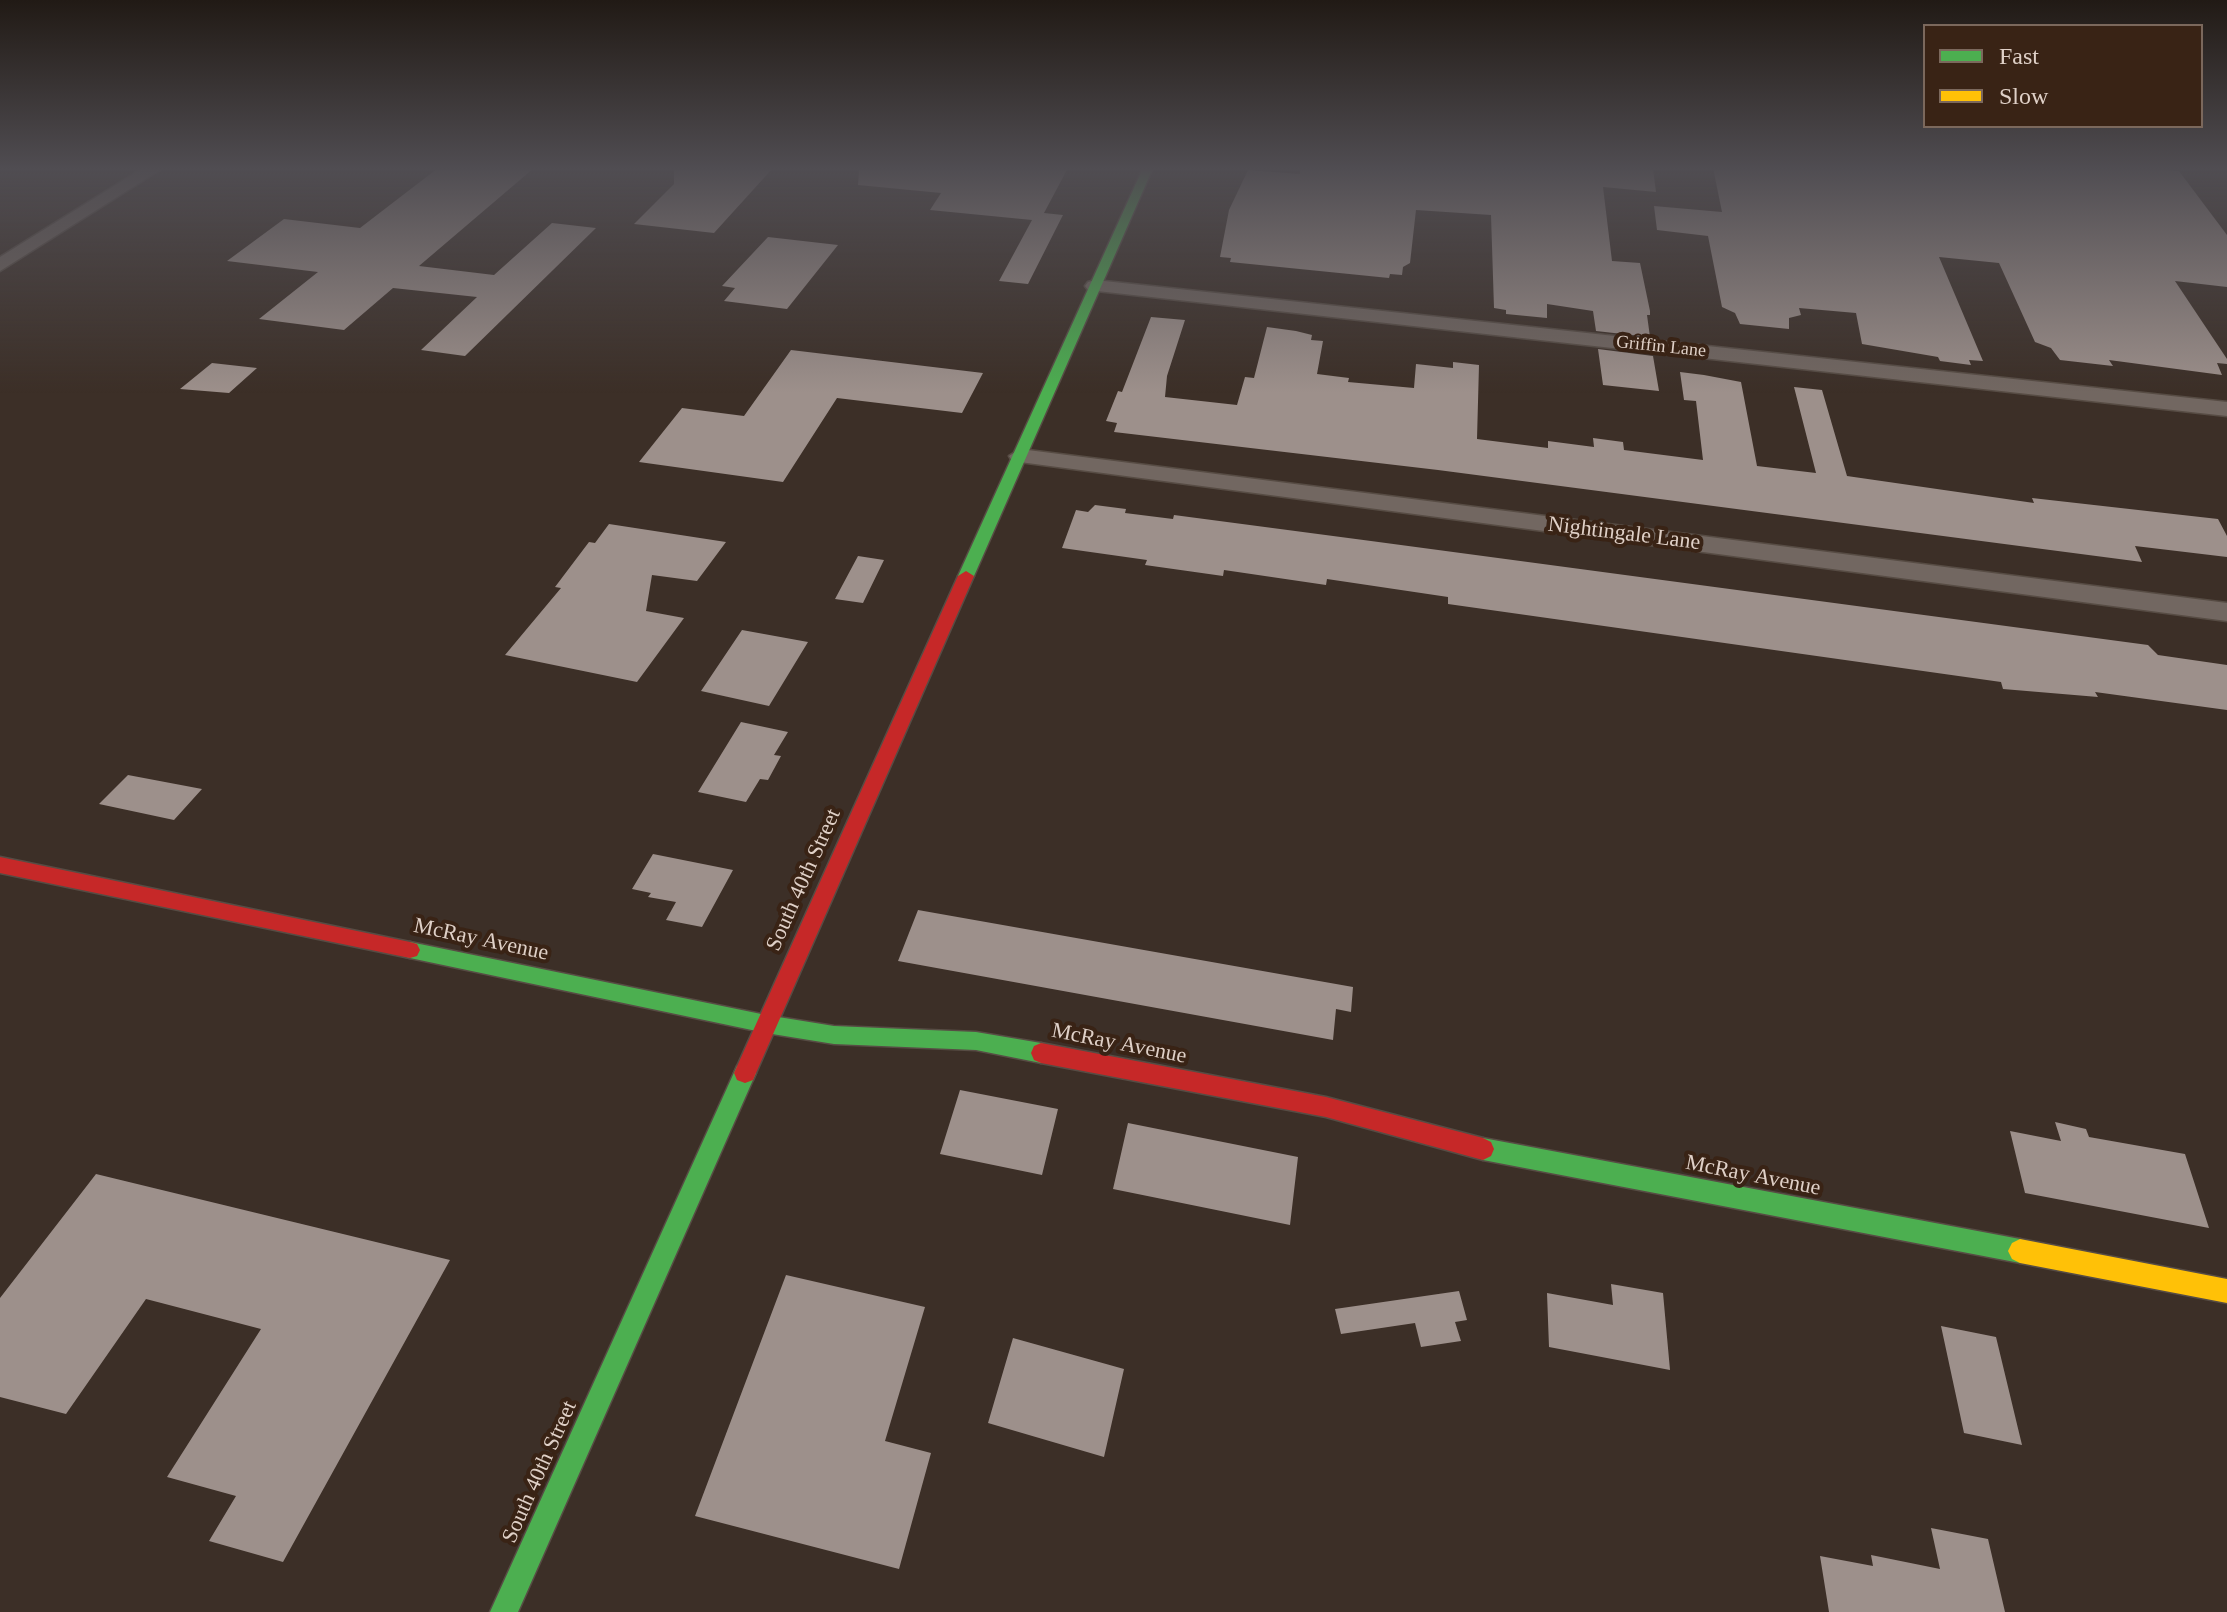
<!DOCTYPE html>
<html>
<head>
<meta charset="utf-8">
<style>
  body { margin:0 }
  #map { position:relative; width:2227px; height:1612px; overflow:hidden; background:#3c2f27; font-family:Georgia,serif }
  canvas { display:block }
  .legend { position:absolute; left:1923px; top:24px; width:280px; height:104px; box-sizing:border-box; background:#392315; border:2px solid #7b685c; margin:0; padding:10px 14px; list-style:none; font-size:24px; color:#dfd0c7 }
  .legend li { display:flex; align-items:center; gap:16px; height:40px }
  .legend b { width:40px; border:2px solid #7b685c }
</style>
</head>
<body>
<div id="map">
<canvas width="2227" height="1612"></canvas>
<ul class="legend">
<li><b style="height:10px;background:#4caf50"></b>Fast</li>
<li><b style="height:10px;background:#ffc107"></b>Slow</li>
</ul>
</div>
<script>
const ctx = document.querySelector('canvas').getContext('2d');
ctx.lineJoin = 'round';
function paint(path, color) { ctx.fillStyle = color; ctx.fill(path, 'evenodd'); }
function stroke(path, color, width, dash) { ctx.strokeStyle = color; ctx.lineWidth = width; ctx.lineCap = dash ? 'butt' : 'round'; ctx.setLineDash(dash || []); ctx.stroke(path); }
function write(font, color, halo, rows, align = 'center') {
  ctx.font = font + ' Georgia,serif'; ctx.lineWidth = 8; ctx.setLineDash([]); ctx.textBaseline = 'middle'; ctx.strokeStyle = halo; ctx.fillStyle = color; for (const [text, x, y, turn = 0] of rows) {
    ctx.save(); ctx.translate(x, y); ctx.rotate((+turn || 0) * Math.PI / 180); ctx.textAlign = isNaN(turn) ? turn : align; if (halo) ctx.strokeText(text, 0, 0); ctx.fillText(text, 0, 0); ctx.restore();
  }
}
paint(new Path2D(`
  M438 168H534L419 266 494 275 552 223 596 228 465 356 421 350 477 297 393 288 344 330 259 319 318 272 227 261 284 219 360 228Z
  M674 168H773L714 233 634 224 674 184Z
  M859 168H1068L1044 213 1063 215 1028 284 999 281 1032 220 930 210 941 193 858 185Z
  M1300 168H1653L1656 192 1603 187 1612 261 1640 263 1650 311V315H1647L1650 337 1596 331 1593 311 1547 304V318L1506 314V310L1494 308 1491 215 1416 210 1410 263 1403 267 1402 275 1390 274 1389 278 1230 262 1231 258 1220 257 1229 210 1248 170 1300 174Z
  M1713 168H2134L2179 171 2227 235V287L2175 281 2227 359V364L2217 363 2222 375 2109 360 2113 366 2060 360 2051 348 2035 342 1999 263 1939 257 1983 361 1969 360 1971 365 1940 361 1938 357 1862 344 1856 313 1799 308 1801 315 1789 318V329L1740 324 1735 313 1722 307 1708 236 1657 230 1654 206 1722 212Z
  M768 237 838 245 787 309 724 301 735 288 722 286Z
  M1151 317 1185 320 1167 376 1165 397 1237 405 1245 377 1254 378 1267 327 1296 331 1312 335 1311 340 1323 341 1317 374 1349 378 1348 382 1414 388 1416 364 1453 368V362L1479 365 1477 439 1548 448V441L1594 447 1593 438 1623 442 1624 450 1703 460 1696 401 1684 400 1680 372 1704 375 1741 382 1757 466 1816 473 1794 387 1822 390 1847 476 2034 503 2032 498 2218 519 2227 536V557L2135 546 2142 562 1438 470 1114 432 1117 423 1106 421 1118 391 1122 392Z
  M1598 349 1653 356 1659 391 1603 385Z
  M791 350 983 373 962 413 837 398 783 482 639 462 682 408 744 416Z
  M212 363 257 368 229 393 180 389Z
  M1095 505 1126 509 1125 513 1173 519 1174 515 1371 541 2148 645 2158 655 2227 665V710L2095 692 2098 697 2003 689 2001 682 1448 604V597L1327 579 1326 585 1224 570 1223 576 1145 565 1147 560 1062 548 1076 510 1088 512Z
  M609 524 726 542 697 581 652 575 646 611 684 618 637 682 505 655 561 588 555 587 589 542 595 543Z
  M858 556 884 560 863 603 835 599Z
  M742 630 808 642 769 706 701 691Z
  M741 722 788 732 774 755 781 756 768 780 760 779 746 802 698 792Z
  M128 775 202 789 174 820 99 804Z
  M653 854 733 870 702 927 666 920 676 902 648 897 651 893 632 889Z
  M918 910 1353 987 1351 1012 1336 1009 1333 1040 898 961Z
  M960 1090 1058 1109 1042 1175 940 1154Z
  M2055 1122 2086 1129 2089 1137 2185 1154 2209 1228 2025 1193 2010 1131 2061 1141Z
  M1128 1123 1298 1157 1290 1225 1113 1189Z
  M96 1174 450 1260 283 1562 209 1541 236 1496 167 1477 261 1329 146 1299 66 1414 0 1397V1298Z
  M786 1275 925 1307 885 1441 931 1453 899 1569 695 1516Z
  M1611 1284 1663 1293 1670 1370 1549 1347 1547 1293 1613 1305Z
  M1459 1291 1467 1320 1455 1322 1461 1341 1421 1347 1415 1323 1341 1334 1335 1309Z
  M1941 1326 1996 1337 2022 1445 1964 1433Z
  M1013 1338 1124 1369 1104 1457 988 1423Z
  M1931 1528 1988 1539 2005 1612H1829L1820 1556 1873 1566 1871 1555 1940 1569Z`), '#9d908b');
const street = new Path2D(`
  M143 168H163L0 271V257Z
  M1095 280 2227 402V416L1088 290 1085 286 1088 282Z
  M1020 449 2227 603V621L1012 461 1009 456Z`);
const fast = new Path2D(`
  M1143 168H1153L974 576 971 580H961L958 576Z
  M410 942 766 1015 834 1026 976 1032 1041 1043 1048 1046 1051 1053 1048 1060 1041 1063 976 1050 834 1044 766 1033 410 958 403 956 400 950 403 944Z
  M745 1063 753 1066 756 1073 518 1612H490L737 1066Z
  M1483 1138 2020 1239 2028 1243 2032 1251 2028 1259 2020 1263 1483 1160 1475 1156 1472 1149 1475 1142Z`);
const slow = new Path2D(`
  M2020 1239 2227 1279V1303L2020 1263 2012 1259 2008 1251 2012 1243Z`);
const jam = new Path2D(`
  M966 571 974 576 756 1073 753 1080 745 1083 737 1080 734 1073 958 576Z
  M0 857 410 942 417 944 420 950 417 956 410 958 0 873Z
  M1041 1043 1326 1097 1483 1138 1491 1142 1494 1149 1491 1156 1483 1160 1326 1117 1041 1063 1034 1060 1031 1053 1034 1046Z`);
stroke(street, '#574c44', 3);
stroke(fast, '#574c44', 3);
stroke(slow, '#574c44', 3);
stroke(jam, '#574c44', 3);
paint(street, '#726761');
paint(fast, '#4caf50');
paint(slow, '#ffc107');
paint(jam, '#c62828');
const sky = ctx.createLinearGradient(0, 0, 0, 393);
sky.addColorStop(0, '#211a15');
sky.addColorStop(0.43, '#504d52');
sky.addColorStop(1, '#504d5200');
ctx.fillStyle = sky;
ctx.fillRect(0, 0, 2227, 393);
write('18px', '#dfd0c7', '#392315', [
  ["Griffin Lane",1661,347,6]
]);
write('22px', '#dfd0c7', '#392315', [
  ["Nightingale Lane",1624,534,7],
  ["South 40th Street",804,880,-66],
  ["McRay Avenue",481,940,12],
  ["McRay Avenue",1119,1044,11],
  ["McRay Avenue",1753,1176,11],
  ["South 40th Street",540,1472,-66]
]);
</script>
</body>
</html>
